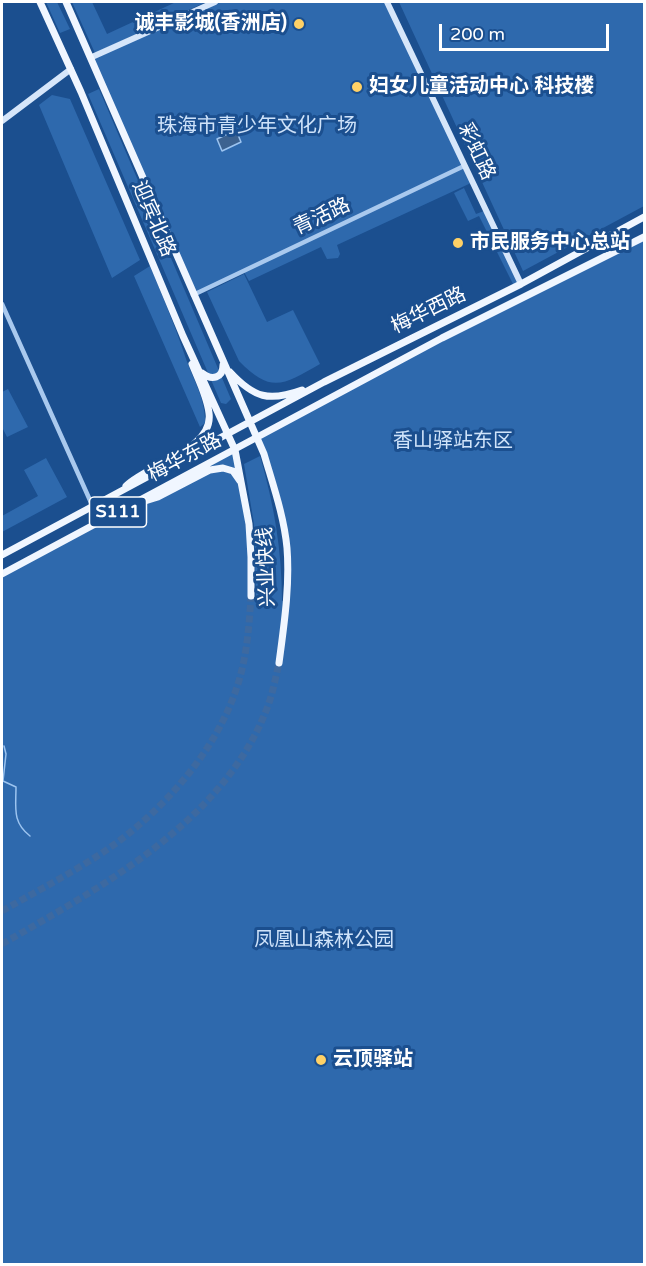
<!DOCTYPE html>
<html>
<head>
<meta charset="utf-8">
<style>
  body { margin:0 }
  #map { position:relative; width:646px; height:1266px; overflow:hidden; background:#1b4f8f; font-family:"Varela Round",sans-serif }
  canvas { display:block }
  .frame { position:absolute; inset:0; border:3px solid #fff; pointer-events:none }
  .scale { position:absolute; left:439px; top:24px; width:170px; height:27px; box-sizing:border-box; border:3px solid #fff; border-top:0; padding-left:8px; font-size:18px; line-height:21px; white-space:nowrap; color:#fff; -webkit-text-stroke:4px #1b4f8f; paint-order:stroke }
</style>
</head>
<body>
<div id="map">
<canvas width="646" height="1266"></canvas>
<div class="frame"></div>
<div class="scale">200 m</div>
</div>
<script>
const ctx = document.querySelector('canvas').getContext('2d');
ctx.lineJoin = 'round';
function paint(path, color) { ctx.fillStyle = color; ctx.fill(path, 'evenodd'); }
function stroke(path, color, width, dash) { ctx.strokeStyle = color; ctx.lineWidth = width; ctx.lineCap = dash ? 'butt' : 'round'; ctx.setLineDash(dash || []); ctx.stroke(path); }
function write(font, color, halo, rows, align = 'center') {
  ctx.font = font + ' "Varela Round","Noto Sans SC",sans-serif'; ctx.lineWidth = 6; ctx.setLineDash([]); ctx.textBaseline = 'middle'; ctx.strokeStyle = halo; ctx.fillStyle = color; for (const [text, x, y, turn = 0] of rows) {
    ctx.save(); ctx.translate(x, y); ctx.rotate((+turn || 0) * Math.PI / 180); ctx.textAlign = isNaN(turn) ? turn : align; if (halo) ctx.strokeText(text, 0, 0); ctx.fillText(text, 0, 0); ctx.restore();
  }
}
paint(new Path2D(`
  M46 2H57L70 29 60 33Z
  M72 2H92L107 34 176 2H206L95 53Z
  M215 2H387L464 166 193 295 92 57Z
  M399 2H644V206L523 271Z
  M99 89 231 399 226 404 221 403 88 94Z
  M52 95 70 99 140 260 112 278 39 105Z
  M463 168 471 183 337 245 340 254 338 258 327 259 321 247 249 281 244 272Z
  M464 188 476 214 484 211 519 283 514 286 479 216 468 221 454 193Z
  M644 237V1264H2V574L235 450 247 509 251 596 256 600 254 524 244 464 260 456C274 504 282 551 282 601H286L285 536 257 438 447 336Z
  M150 266C162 295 174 323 184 353 191 376 206 398 205 423L200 427 134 276Z
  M244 274 267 322 293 310 320 364C284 384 272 395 239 361L207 292Z
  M8 389 28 427 7 437 2 427V392Z
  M46 458 67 497 2 532V516L38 496 24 470Z`), '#2e69ad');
const water = new Path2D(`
  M236 130 241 142 222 151 217 139Z`);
paint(water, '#3c6290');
stroke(water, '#9cc4f0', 1.5);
stroke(new Path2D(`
  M4 746 6 754 3 781 16 787C16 808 12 822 30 836`), '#9cc4f0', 1.5);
stroke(new Path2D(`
  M2 911C37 891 74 872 108 849 164 810 216 751 237 687 247 657 249 627 251 596
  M2 944C103 886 227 820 269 703 273 691 276 676 279 663`), '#3d69a0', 7, [7, 3.5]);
stroke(new Path2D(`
  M193 295 464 166
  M2 304 93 507`), '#a9c9ee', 4.5);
stroke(new Path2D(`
  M387 2 521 284
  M92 57 215 2
  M2 121 71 69`), '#d6e6fa', 6);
stroke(new Path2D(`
  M40 2 81 92 183 336 235 450 249 524 251 557V596
  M66 2 264 454C273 485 284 516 287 548 290 586 284 625 279 663
  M230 372C254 398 269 402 302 390
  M202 373C212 381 223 378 223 365
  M126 486C148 464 214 450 209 413 207 396 198 379 192 364
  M145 501 158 497 210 470 223 468 233 471 240 481
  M2 555 324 382 521 284 644 217
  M2 574 442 338 644 237`), '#f0f6ff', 7);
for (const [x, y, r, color] of [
  [299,24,6,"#ffd166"],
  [357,87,6,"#ffd166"],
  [458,243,6,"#ffd166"],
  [321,1060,6,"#ffd166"]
]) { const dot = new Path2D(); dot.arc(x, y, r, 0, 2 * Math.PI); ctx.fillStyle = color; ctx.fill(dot); stroke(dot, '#1b4f8f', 2); }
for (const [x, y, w] of [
  [118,512,57]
]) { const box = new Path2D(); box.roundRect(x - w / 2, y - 15, w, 30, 4.5); ctx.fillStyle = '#1b4f8f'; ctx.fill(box); stroke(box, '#fff', 1.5); }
write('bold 18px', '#fff', null, [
  ["S111",118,512]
]);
write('bold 20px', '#fff', '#1b4f8f', [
  ["诚丰影城(香洲店)",287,24,"right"],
  ["妇女儿童活动中心 科技楼",369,87],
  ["市民服务中心总站",470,243],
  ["云顶驿站",333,1060]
], 'left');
write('20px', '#cfe3fa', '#1b4f8f', [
  ["珠海市青少年文化广场",257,127],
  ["香山驿站东区",453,442],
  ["凤凰山森林公园",324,941]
]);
write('20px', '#fff', '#1b4f8f', [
  ["彩虹路",476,152,65],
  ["青活路",322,217,-25],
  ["迎宾北路",153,219,67],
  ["梅华西路",429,311,-26],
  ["梅华东路",185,458,-28],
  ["兴业快线",267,567,-92]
]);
</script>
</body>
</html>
